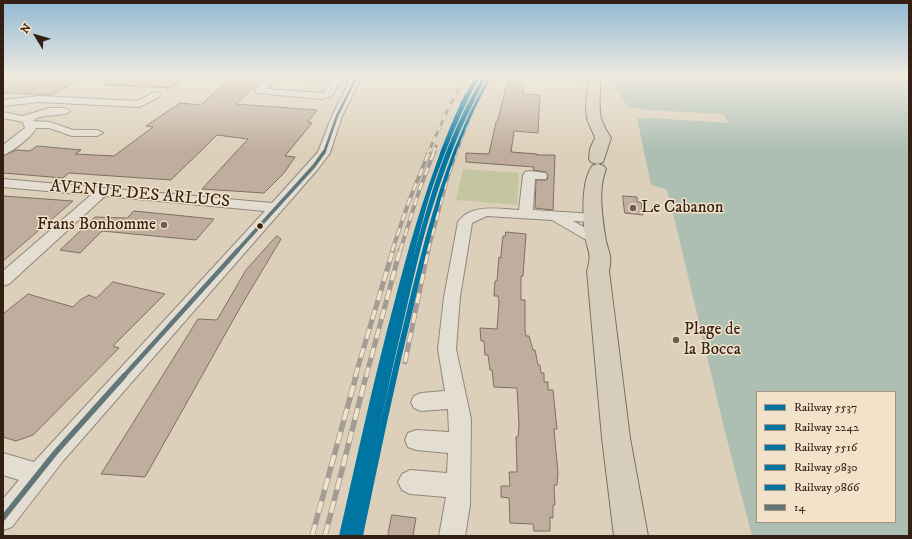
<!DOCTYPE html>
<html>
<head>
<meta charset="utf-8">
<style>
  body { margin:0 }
  #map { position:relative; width:912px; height:539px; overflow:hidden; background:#dcd0ba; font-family:"IM FELL DW Pica",serif }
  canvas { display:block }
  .frame { position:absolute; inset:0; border:4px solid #331f14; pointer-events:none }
  .legend { position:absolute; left:756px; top:391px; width:140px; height:132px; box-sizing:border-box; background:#f1e2c9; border:1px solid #a59481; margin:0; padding:5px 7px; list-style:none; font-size:12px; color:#331f14 }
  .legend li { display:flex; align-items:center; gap:8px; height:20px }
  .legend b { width:20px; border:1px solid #a59481 }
  .north { position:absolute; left:16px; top:16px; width:40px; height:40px; -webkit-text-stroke:3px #f1e2c9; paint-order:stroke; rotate:307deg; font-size:11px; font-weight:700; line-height:16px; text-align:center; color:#331f14 }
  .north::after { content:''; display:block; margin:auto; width:14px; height:18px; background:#331f14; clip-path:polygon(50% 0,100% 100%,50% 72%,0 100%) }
</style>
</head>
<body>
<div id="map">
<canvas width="912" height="539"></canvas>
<div class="frame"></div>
<ul class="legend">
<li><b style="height:5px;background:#0075a1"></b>Railway 5537</li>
<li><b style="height:5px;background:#0075a1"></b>Railway 2242</li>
<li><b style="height:5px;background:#0075a1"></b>Railway 5516</li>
<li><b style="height:5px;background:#0075a1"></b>Railway 9830</li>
<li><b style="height:5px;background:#0075a1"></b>Railway 9866</li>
<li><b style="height:5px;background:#62767a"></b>14</li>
</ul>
<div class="north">N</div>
</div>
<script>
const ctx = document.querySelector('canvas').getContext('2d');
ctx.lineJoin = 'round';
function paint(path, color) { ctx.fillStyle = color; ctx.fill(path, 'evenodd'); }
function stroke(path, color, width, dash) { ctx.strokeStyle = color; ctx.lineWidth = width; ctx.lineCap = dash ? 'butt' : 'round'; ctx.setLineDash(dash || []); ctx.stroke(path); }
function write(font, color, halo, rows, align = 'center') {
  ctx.font = font + ' "IM FELL DW Pica",serif'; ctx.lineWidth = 3; ctx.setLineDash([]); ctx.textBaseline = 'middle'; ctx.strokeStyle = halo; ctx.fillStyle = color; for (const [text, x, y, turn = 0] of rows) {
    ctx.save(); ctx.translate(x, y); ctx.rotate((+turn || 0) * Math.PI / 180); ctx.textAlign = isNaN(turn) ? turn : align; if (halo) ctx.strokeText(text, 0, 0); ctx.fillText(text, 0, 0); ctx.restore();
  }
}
paint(new Path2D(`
  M463 169 519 173 517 205 456 200Z`), '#c4c6a2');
paint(new Path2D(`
  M613 76H909V536H752L724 428 670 200 666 189 651 185 637 118 648 119 643 109 630 108C622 99 614 88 613 76ZM757 392H895V522H757Z`), '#adbeb3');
paint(new Path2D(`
  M628 109 723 114 728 123 636 117H645L642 111Z`), '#dcd0ba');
const building = new Path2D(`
  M3 76H84L52 95 3 93Z
  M105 76H187L171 88 105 85Z
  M234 76H266L236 104 317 110 308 122 312 123 285 156 295 157 284 173 264 193 202 189 248 139 217 135 171 180 69 173 63 178 3 173V156L16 150 30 151 37 146 81 150 75 154 114 156 153 127 146 126 180 103 200 105Z
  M508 81 523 82V94L540 95 538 133 514 131 511 152 537 154V155H555L553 210 535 208 536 180H547L548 176 546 172 533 170 534 167 466 162V153L489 154 496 122H497Z
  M3 196 73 201 3 261Z
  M623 196 637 197V202H641L643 215 625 213Z
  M134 211 214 219 196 240 102 231 80 253 60 250 95 217 127 218Z
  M506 232 526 234 523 276H521V300H525V330L526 336H529L533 350H535L538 365H540L541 373H544V382H548V390H553L557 429H554L558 473 557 485H554L555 505H553V518L550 517V531H534L533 524 510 523 509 498 501 497V486H510L509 472H517L516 437H518L519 426 517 388 494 387 492 370H490L488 355H485L484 341H481L480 328 497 329 499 302 498 296H494L495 281H497L499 257 501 258V254L503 236H505Z
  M277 236 281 239 241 306 145 477 101 474 198 319 217 320 246 270Z
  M113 282 165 294 113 346 119 348 33 435 16 441 3 437V314L28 294 73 307 80 300 89 295 96 298Z
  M392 515 416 518 413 536H388Z`);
paint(building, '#c0ad9d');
stroke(building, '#7a7064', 1);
const minor = new Path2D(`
  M268 76H278L267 89 321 93 324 92 331 81 294 79 289 76H344L349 77 351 79 346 82 340 81 332 96 322 99 257 93 255 91Z
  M352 76H362L342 116 330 153 318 169 63 461 12 527 3 530V499L19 480 3 475V453L34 462 265 211 105 196 9 284 3 286V271L91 195 3 187V179L272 203 318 152 332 116Z
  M571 76H597L599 78C593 83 577 81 571 76Z
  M155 92 159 93 160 95 159 97 139 107 39 102 3 106V100L39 96 137 101Z
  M49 108H65L70 111C64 118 42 112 33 121L50 122 73 130H97L103 133 97 136H72L49 128H36C34 135 11 153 3 155V145L25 128 23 122 3 118V112L23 116Z
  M529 171 546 173 547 176 546 179H535L533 210 594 214 599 215 601 218 599 221 594 222 573 221 593 232 595 235 593 238 588 240 583 238 552 220 487 216 472 223 460 297 456 349 471 419 470 505 465 536H439L446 497 410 494 402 490 398 482 402 474 410 470 447 473 448 453 416 450 408 447 405 440 408 433 416 430 449 432 448 409 421 411 414 408 411 402 414 396 421 393 445 391 438 349 444 297 458 222C471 203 500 209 519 210L523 175 525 172Z`);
const major = new Path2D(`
  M588 76H600C601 89 598 106 601 118 603 125 607 132 611 138L603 162 597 164 591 162 589 159 590 149 595 138C593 131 588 124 587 117 584 105 589 89 588 76Z
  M598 164 604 166 606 169C598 188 602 215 605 235 607 252 613 252 609 271L630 438 648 536H614L602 438 587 271C593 252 587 252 585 235 583 216 581 182 592 166Z`);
stroke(minor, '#91887b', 2);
stroke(major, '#7a7064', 2);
paint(minor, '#e3ddd2');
paint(major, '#d7cdbd');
const railFar3 = new Path2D(`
  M428 153 449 107 466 76
  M433 153 436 146
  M456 153 473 109 490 76`);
const railFar2 = new Path2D(`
  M392 251 409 201 429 152
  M400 251 420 188 434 152
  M428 251 447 179 456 152`);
const railFar1 = new Path2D(`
  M405 362 428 250
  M355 377 393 250
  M366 377 400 250`);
const rail = new Path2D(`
  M312 536 356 376
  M325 536 366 376`);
stroke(railFar3, '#a39c94', 3);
stroke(railFar2, '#a39c94', 4);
stroke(railFar1, '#a39c94', 5);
stroke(rail, '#a39c94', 5.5);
stroke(railFar3, '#f1e2c9', 2, [6]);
stroke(railFar2, '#f1e2c9', 2.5, [8]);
stroke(railFar1, '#f1e2c9', 3.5, [10]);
stroke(rail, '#f1e2c9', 4, [12]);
stroke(new Path2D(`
  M324 153 337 116 357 76`), '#62767a', 2.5);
stroke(new Path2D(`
  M237 251 314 166 324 152`), '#62767a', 3.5);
stroke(new Path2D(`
  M123 377 238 250`), '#62767a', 4.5);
stroke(new Path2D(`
  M3 518 55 453 124 376`), '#62767a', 5.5);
paint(new Path2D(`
  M478 76H480C467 101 455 126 445 153 426 201 413 250 400 300 380 378 364 457 347 536H339C357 457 374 378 395 300 408 250 422 200 441 152 451 126 464 101 478 76Z`), '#0075a1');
paint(new Path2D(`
  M483 76H485C477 92 468 108 461 125 436 181 422 242 408 302 389 380 373 458 357 536H349C366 458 383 380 402 303 417 243 432 181 458 124 465 108 474 92 483 76Z`), '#0075a1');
paint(new Path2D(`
  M489 78 490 79C482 95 473 111 466 128 442 185 428 245 414 305 395 382 379 459 363 536H355C372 459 389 383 408 306 423 246 438 185 463 128 470 111 479 95 488 79Z`), '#0075a1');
paint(new Path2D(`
  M484 78 485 79C477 96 468 113 460 131 440 179 425 229 412 280 389 364 371 450 353 536H345C364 450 383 364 407 280 421 229 436 179 457 131 465 113 474 96 483 79Z`), '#0075a1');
paint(new Path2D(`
  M476 76H478C470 92 462 108 454 125 432 177 420 232 406 287 385 369 368 452 351 535V536H343L357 471 379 376 394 313 424 202 441 150 451 125 462 100Z`), '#0075a1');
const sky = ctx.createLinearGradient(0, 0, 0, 151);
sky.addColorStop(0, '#90b8d3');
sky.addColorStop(0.5, '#efeae0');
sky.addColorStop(1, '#efeae000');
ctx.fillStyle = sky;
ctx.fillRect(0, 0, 912, 151);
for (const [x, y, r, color] of [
  [633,208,4,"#6e5d4e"],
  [164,225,4,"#6e5d4e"],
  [260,226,3.5,"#331f14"],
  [676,340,4,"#6e5d4e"]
]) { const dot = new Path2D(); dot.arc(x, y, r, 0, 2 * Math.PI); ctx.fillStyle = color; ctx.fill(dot); stroke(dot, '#f1e2c9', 1.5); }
write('17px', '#331f14', '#f1e2c9', [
  ["AVENUE DES ARLUCS",140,195,5]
]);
write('17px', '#331f14', '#f1e2c9', [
  ["Le Cabanon",641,208],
  ["Frans Bonhomme",156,225,"right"],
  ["Plage de",684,330],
  ["la Bocca",684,350]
], 'left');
</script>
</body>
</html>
